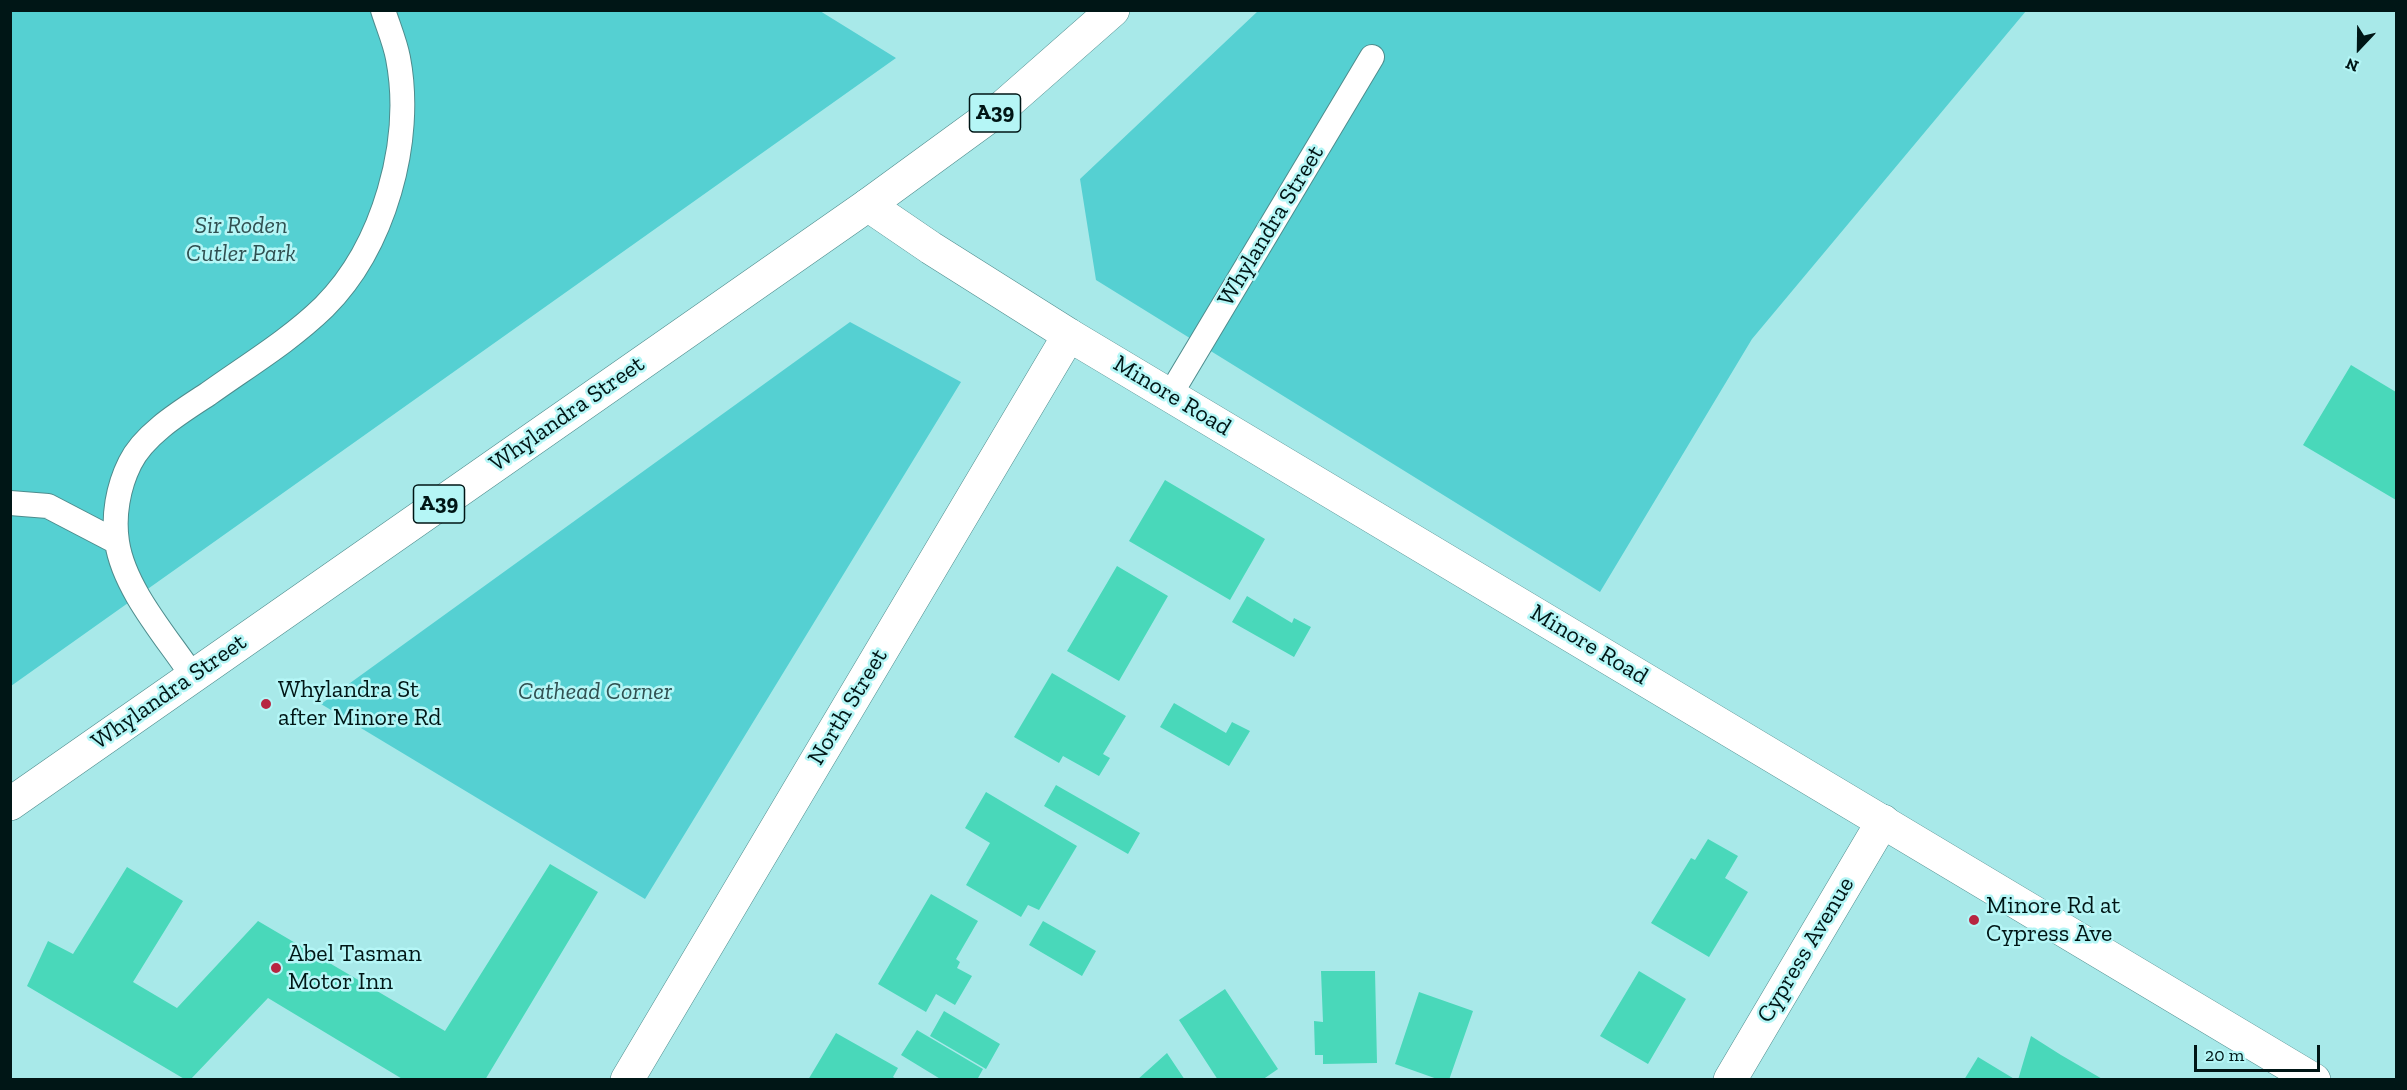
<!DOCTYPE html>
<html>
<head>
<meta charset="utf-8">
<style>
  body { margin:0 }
  #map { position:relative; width:2407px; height:1090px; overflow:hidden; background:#a8e9e9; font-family:"Zilla Slab",serif }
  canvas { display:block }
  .frame { position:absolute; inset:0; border:12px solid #001616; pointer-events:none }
  .north { position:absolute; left:2329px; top:18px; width:60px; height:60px; -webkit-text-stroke:4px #b5f6f6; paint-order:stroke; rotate:202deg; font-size:16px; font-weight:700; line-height:24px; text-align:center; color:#001616 }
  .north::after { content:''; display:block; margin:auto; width:21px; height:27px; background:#001616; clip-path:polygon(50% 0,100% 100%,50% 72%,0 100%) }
  .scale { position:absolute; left:2194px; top:1045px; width:126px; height:27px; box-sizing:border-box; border:3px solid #001616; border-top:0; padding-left:8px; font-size:18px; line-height:21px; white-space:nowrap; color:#001616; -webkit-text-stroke:4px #b5f6f6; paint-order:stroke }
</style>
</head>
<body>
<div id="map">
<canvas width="2407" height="1090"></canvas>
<div class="frame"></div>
<div class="north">N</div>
<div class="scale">20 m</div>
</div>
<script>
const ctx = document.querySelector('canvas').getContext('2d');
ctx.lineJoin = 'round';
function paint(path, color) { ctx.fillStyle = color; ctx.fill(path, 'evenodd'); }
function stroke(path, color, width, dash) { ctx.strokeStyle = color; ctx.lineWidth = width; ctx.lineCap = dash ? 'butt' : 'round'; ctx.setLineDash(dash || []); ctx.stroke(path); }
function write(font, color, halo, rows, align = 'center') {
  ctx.font = font + ' "Zilla Slab",serif'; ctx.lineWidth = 5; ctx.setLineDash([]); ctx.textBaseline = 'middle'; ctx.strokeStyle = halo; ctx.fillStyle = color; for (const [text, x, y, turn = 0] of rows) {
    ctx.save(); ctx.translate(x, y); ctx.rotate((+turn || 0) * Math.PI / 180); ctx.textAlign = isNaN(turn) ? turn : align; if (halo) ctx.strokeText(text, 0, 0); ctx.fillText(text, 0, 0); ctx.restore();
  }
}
paint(new Path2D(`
  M11 11H820L896 58 11 686Z
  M1258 11H2026L1752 339 1600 592 1096 280 1080 179Z
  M850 322 961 382 645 899 321 704Z`), '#55d0d2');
paint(new Path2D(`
  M2351 365 2396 392V500L2303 445Z
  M1165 480 1265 539 1230 600 1129 541Z
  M1117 566 1168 596 1119 681 1067 651Z
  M1247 596 1292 623 1294 618 1311 627 1294 657 1232 622Z
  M1052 673 1126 716 1103 754 1110 758 1099 776 1063 756 1059 763 1014 737Z
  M1174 703 1226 733 1232 722 1250 731 1229 766 1160 727Z
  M1056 785 1140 833 1128 854 1044 806Z
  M986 792 1077 846 1039 910 1028 905 1021 917 966 885 990 843 965 828Z
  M1708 839 1738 856 1725 878 1748 892 1709 957 1651 923 1691 858 1695 860Z
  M550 864 598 892 485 1080H404L268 998 190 1080H186L27 986 48 941 73 954 127 867 183 901 133 982 177 1008 258 921 445 1031Z
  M931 894 978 921 956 959 960 962 957 968 972 976 955 1005 936 994 926 1012 878 984Z
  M1043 921 1096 951 1082 976 1029 945Z
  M1321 971H1375L1377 1063 1323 1064V1055H1315L1314 1021 1323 1022Z
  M1639 971 1686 999 1648 1064 1600 1036Z
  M1225 989 1278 1069 1262 1080H1218L1179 1020Z
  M1419 992 1473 1011 1449 1080H1440L1395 1064Z
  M944 1011 1000 1044 986 1069 930 1036Z
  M917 1030 983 1069 977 1080H942L901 1055Z
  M836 1033 898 1068 893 1077 898 1080H808Z
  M2031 1036 2061 1055 2104 1080H2018Z
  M1167 1053 1185 1080H1137Z
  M1978 1057 2016 1080H1964Z`), '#49d8ba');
const service = new Path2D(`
  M1170 395 1372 57
  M10 503 48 506 117 542
  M192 675C166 636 124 589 117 542 113 516 118 487 130 463 144 434 182 411 208 394 247 366 289 341 324 307 384 247 414 141 398 58 395 42 388 26 383 10`);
const minor = new Path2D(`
  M627 1080 1069 335
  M1730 1080 1883 821`);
const tertiary = new Path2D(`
  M868 205 931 248 1069 335 2314 1080`);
const trunk = new Path2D(`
  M10 804 868 205 1005 105 1113 10`);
stroke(service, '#4e8c8d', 26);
stroke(minor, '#4e8c8d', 34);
stroke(tertiary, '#4e8c8d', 34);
stroke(trunk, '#4e8c8d', 34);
stroke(service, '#fff', 24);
stroke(minor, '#fff', 33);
stroke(tertiary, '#fff', 33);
stroke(trunk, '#fff', 33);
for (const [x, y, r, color] of [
  [266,704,6,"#b72541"],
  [1974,920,6,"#b72541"],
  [276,968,6,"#b72541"]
]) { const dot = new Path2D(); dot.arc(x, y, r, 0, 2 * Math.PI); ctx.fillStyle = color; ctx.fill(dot); stroke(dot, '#b5f6f6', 2); }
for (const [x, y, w] of [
  [995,113,51],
  [439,504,51]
]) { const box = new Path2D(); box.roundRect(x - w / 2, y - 19, w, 38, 4.5); ctx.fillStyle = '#b5f6f6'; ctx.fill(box); stroke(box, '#001616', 1.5); }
write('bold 22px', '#001616', null, [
  ["A39",995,113],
  ["A39",439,504]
]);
write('italic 24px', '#305051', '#b5f6f6', [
  ["Sir Roden",241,226],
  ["Cutler Park",241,254],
  ["Cathead Corner",595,692]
]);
write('24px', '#001616', '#b5f6f6', [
  ["Whylandra Street",1271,226,-59],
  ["Minore Road",1172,396,31],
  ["Whylandra Street",567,414,-35],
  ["Minore Road",1589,645,31],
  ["Whylandra Street",169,692,-35],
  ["North Street",848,707,-59],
  ["Cypress Avenue",1806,950,-59]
]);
write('24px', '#001616', '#b5f6f6', [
  ["Whylandra St",278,690],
  ["after Minore Rd",278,718],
  ["Minore Rd at",1986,906],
  ["Cypress Ave",1986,934],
  ["Abel Tasman",288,954],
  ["Motor Inn",288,982]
], 'left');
</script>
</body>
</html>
